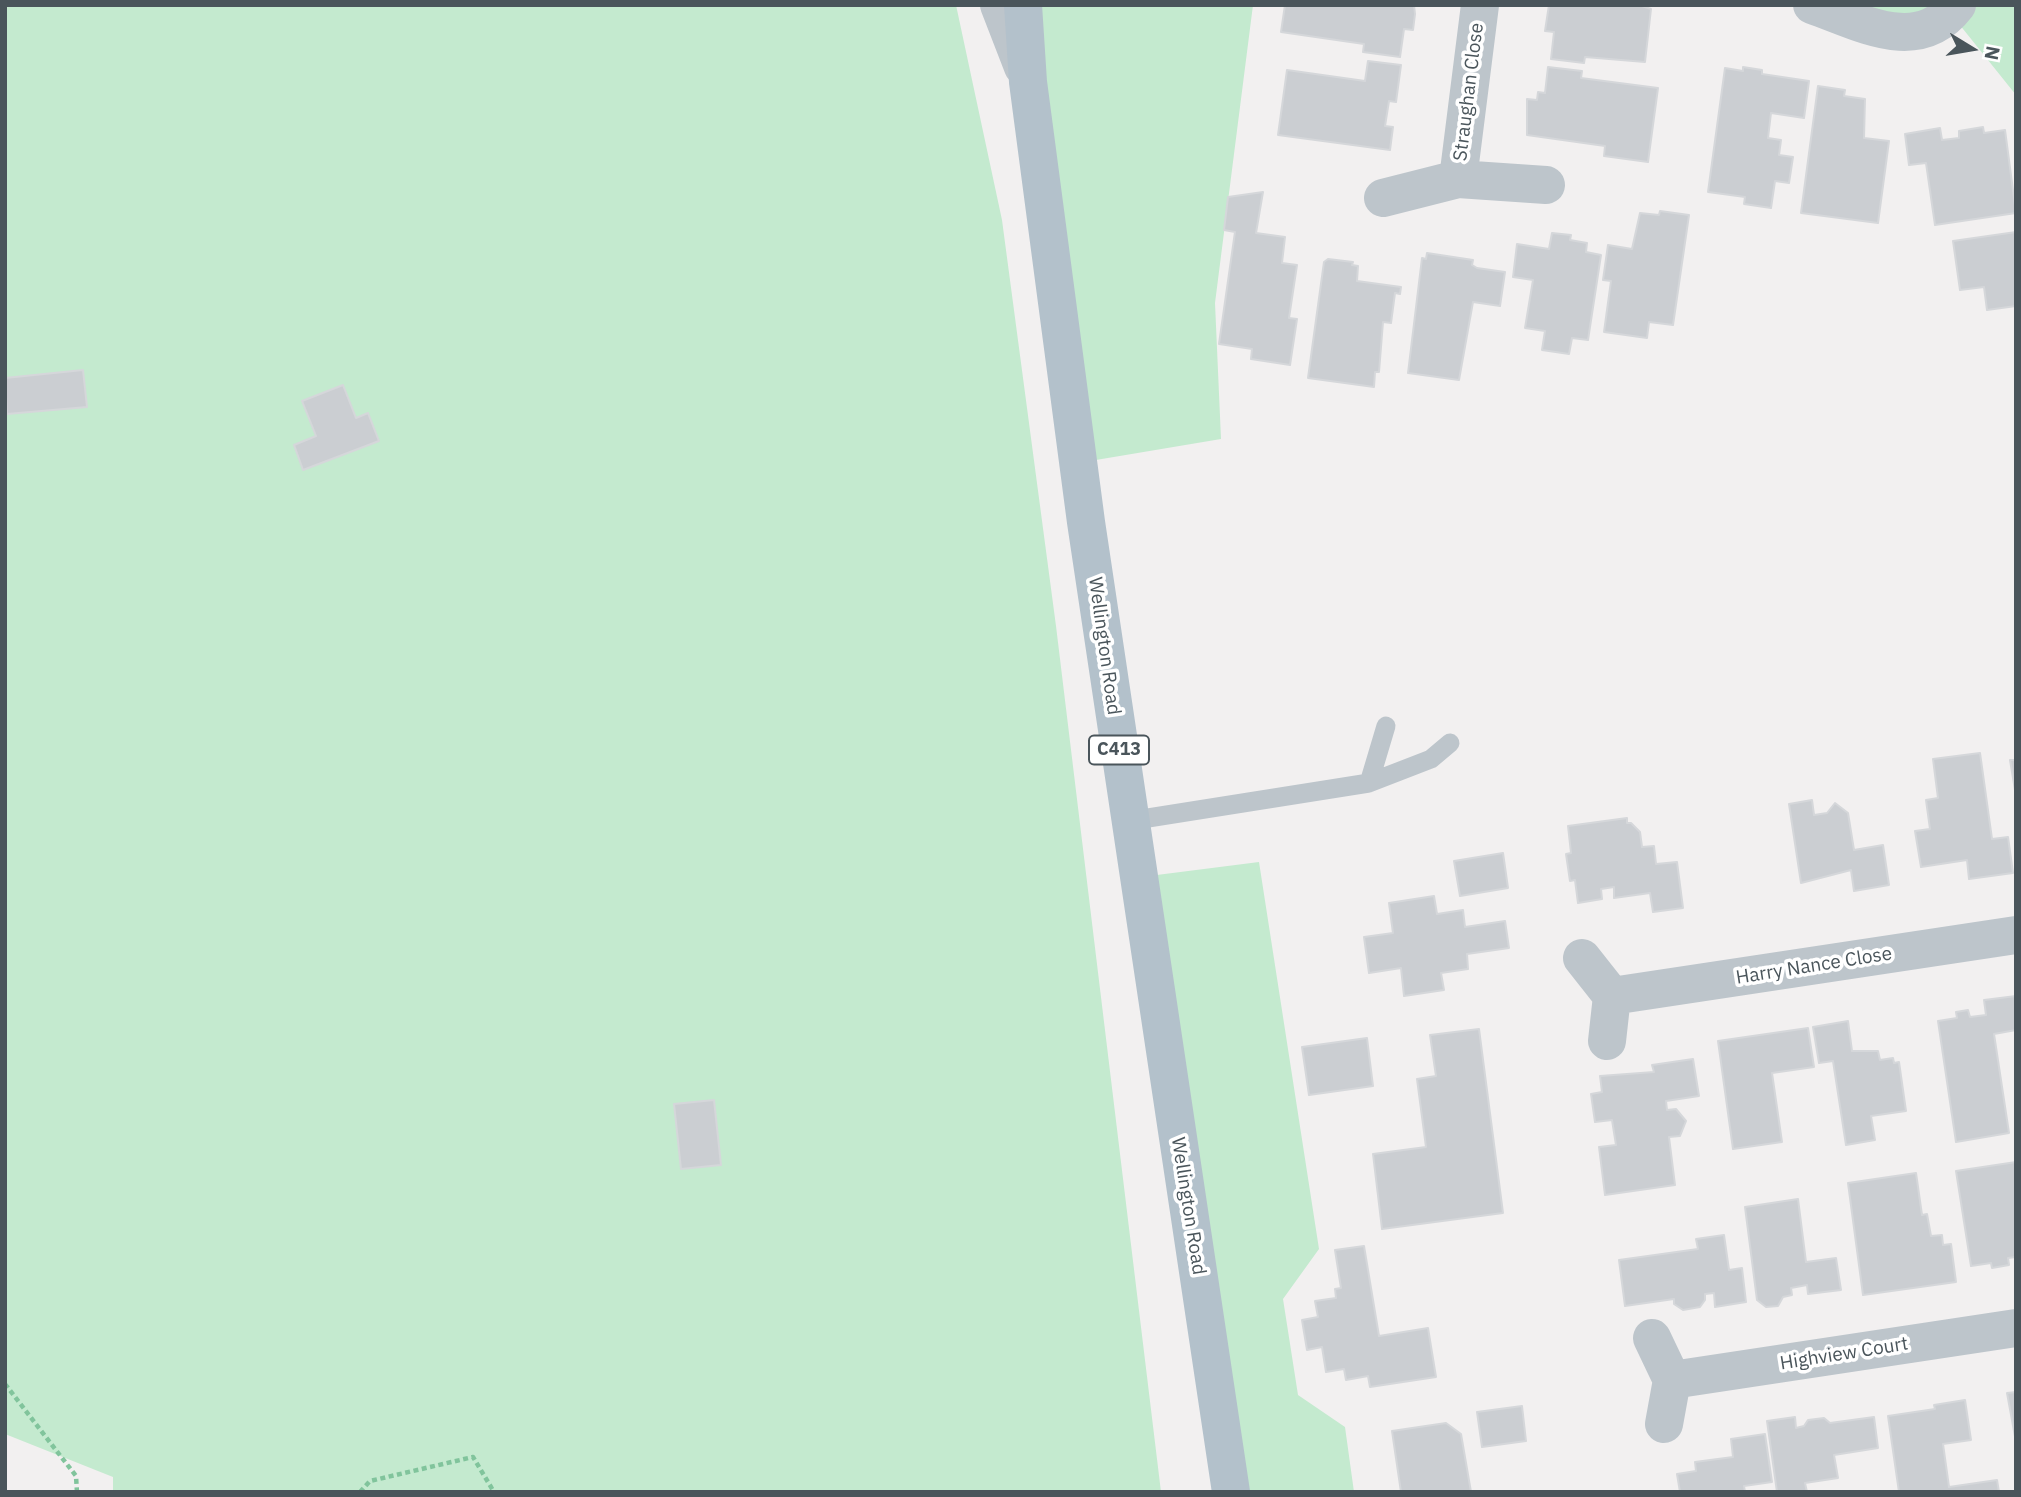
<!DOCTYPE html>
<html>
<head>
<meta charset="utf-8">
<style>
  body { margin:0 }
  #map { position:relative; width:2021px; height:1497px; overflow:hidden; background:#f2f0f0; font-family:"IBM Plex Sans",sans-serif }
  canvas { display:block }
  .frame { position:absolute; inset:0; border:7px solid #4a555b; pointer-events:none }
  .north { position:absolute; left:1937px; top:14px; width:70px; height:70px; -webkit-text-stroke:5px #fff; paint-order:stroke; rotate:101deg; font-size:19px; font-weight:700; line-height:28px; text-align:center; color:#4a555b }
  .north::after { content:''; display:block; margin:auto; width:24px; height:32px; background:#4a555b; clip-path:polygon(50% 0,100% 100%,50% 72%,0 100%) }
</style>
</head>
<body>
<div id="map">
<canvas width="2021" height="1497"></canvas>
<div class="frame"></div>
<div class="north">N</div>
</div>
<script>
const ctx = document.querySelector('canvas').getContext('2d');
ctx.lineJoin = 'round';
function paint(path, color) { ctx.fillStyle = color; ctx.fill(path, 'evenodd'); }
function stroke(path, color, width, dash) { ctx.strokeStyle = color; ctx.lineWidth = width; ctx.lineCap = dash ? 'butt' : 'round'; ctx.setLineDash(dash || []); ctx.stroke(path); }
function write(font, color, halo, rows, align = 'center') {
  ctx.font = font + ' "IBM Plex Sans",sans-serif'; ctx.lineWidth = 7; ctx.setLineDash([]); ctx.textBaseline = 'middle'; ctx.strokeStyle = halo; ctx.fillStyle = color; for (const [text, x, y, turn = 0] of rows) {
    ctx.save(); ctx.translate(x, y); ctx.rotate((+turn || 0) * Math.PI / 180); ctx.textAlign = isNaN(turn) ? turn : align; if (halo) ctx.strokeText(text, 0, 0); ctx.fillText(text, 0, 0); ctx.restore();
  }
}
paint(new Path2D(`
  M5 5H956L1002 220 1056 626 1161 1492H113V1477L5 1434Z
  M1023 5H1253L1215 303 1221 439 1078 463Z
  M1812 5H2016V95L1951 14 1941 21Z
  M1259 862 1319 1249 1283 1299 1298 1395 1345 1427 1354 1492H1232L1141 877Z`), '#c4eacf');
const building = new Path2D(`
  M1285 5H1414L1415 14 1413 30 1404 29 1400 57 1363 52 1364 44 1281 32Z
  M1549 5H1639L1651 9 1645 62 1585 57 1584 63 1551 59 1554 32 1545 31Z
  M1368 61 1401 65 1396 102 1389 101 1385 126 1393 127 1390 150 1278 135 1287 70 1365 81Z
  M1548 67 1582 71 1581 78 1658 88 1648 162 1604 156 1605 146 1527 135V99L1537 100 1538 92 1545 93Z
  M1743 67 1762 70V74L1809 81 1804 118 1771 113 1768 138 1781 140 1779 155 1793 157 1789 183 1775 181 1771 208 1744 204 1745 197 1708 192 1725 68 1743 71Z
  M1818 86 1845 90 1844 96 1865 99 1864 138 1889 141 1878 223 1801 213Z
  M1983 127 1984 133 2005 130 2016 213 1935 225 1926 163 1909 165 1905 134 1940 128 1942 140 1959 138V131Z
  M1263 192 1256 233 1285 237 1282 263 1297 265 1289 318 1297 319 1290 365 1251 359 1252 349 1219 344 1235 232 1224 230 1228 197Z
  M1660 211 1689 215 1673 325 1649 322 1647 338 1604 332 1611 281 1603 280 1608 245 1632 249 1640 213 1659 215Z
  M2016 232V306L1987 310 1984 287 1960 290 1953 241Z
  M1552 233 1571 235 1570 240 1587 243 1586 252 1601 255 1588 340 1572 338 1569 354 1542 350 1545 331 1525 328 1533 280 1513 277 1517 244 1549 249Z
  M1427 253 1473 260 1472 265 1477 268 1505 272 1500 306 1473 302 1459 380 1408 373 1422 258 1426 259Z
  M1328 259 1353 262 1352 265 1358 266 1357 281 1401 287 1400 294 1395 293 1391 323 1383 322 1379 372H1375L1374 387 1308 378 1324 262Z
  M83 370 87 407 7 414 5 378Z
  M343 385 356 418 368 413 379 441 303 470 294 445 316 436 302 401Z
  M1980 753 1992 839 2008 837 2013 873 1969 879 1967 860 1921 867 1915 831 1930 829 1926 800 1938 798 1933 759Z
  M2010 760H2016V796Z
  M1812 800 1814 815 1827 813 1835 803 1848 813 1854 850 1883 845 1889 885 1854 891 1851 870 1801 883 1789 804Z
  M1627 818V823H1631L1640 832 1642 847 1654 846 1656 864 1677 862 1683 908 1653 912 1650 893 1614 898V887L1601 889 1602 899 1578 903 1575 880 1570 881 1566 854 1571 853 1568 826Z
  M1503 853 1508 888 1460 896 1454 861Z
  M1434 896 1437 914 1463 910 1465 927 1505 921 1509 948 1467 954 1468 969 1441 973 1444 990 1404 996 1401 968 1369 973 1364 937 1393 933 1389 903Z
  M2016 996V1030L1994 1034 2009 1133 1956 1142 1938 1021 1957 1018 1956 1012 1968 1010 1970 1017 1986 1015 1984 1000Z
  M1848 1021 1852 1051H1878L1880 1060 1893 1058 1894 1063 1899 1062 1906 1111 1871 1116 1875 1140 1846 1145 1833 1061 1819 1063 1813 1027Z
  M1808 1028 1814 1067 1772 1073 1782 1142 1733 1149 1718 1041Z
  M1479 1029 1503 1213 1382 1229 1373 1154 1426 1147 1417 1079 1436 1076 1430 1035Z
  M1367 1038 1373 1086 1309 1095 1302 1047Z
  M1693 1059 1699 1096 1666 1101 1667 1110 1676 1109 1686 1121 1680 1136 1669 1137 1675 1185 1605 1195 1599 1147 1616 1145 1612 1120 1595 1122 1591 1094 1602 1092 1600 1076 1654 1072 1652 1065Z
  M714 1100 721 1165 681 1169 674 1104Z
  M2016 1162V1257L2008 1258 2009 1265 1992 1268 1991 1263 1971 1266 1956 1171Z
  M1916 1173 1922 1215 1927 1214 1931 1236 1942 1235 1943 1245 1951 1244 1956 1282 1863 1295 1848 1183Z
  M1798 1199 1806 1262 1836 1258 1841 1290 1808 1294 1807 1285 1791 1288 1792 1295 1783 1297 1778 1306 1766 1307 1757 1300 1745 1207Z
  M1724 1235 1729 1270 1742 1268 1746 1302 1715 1307 1714 1293 1705 1294V1300L1700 1307 1683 1310 1674 1304V1299L1625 1306 1619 1260 1698 1249 1696 1239Z
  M1364 1246 1379 1336 1428 1328 1436 1377 1370 1387 1368 1376 1346 1380 1344 1369 1326 1372 1322 1347 1307 1350 1302 1320 1318 1317 1315 1301 1336 1298 1335 1289 1341 1288 1335 1250Z
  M2016 1392V1442L2007 1393Z
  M1965 1400 1971 1440 1943 1444 1949 1487 1997 1480 1999 1492H1899L1888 1416 1935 1409 1934 1405Z
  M1522 1406 1526 1441 1482 1447 1477 1412Z
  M1795 1417 1796 1428 1804 1426 1808 1420 1824 1418 1830 1423 1874 1417 1878 1448 1834 1455 1838 1478 1805 1483 1807 1492H1777L1767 1421Z
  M1446 1423 1461 1434 1471 1492H1401L1392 1431Z
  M1765 1434 1772 1482 1744 1486 1745 1492H1680L1677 1474 1696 1471 1695 1462 1733 1457 1731 1439Z`);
paint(building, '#cbced2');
stroke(building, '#d5d7da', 2);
stroke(new Path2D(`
  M5 1384 76 1476 77 1492
  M360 1492 370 1481 473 1457 494 1492`), '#81c49c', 4.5, [5, 3.5]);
stroke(new Path2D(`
  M1369 783 1386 726
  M1129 821 1369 783 1431 759 1450 743`), '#bdc5cb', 19);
stroke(new Path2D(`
  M999 5 1023 67
  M1812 5C1861 22 1918 56 1957 5
  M1458 179 1480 5
  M1383 198 1458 179 1546 185
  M1582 958 1612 996 1607 1041
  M1612 996 2016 935
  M1652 1338 1672 1380 1664 1424
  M1672 1380 2016 1328`), '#bdc5cb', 38);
stroke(new Path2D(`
  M1023 5 1028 82 1086 522 1231 1492`), '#b3c1cb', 38);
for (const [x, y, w] of [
  [1119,750,60]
]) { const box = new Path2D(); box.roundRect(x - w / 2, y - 14.5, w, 29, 5); ctx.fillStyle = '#fff'; ctx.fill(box); stroke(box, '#4a555b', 2); }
write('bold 18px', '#4a555b', null, [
  ["C413",1119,750]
]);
write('19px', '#4a555b', '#fff', [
  ["Straughan Close",1469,92,-83],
  ["Wellington Road",1104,646,82],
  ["Harry Nance Close",1814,966,-9],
  ["Wellington Road",1188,1206,81],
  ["Highview Court",1844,1354,-9]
]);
</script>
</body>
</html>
